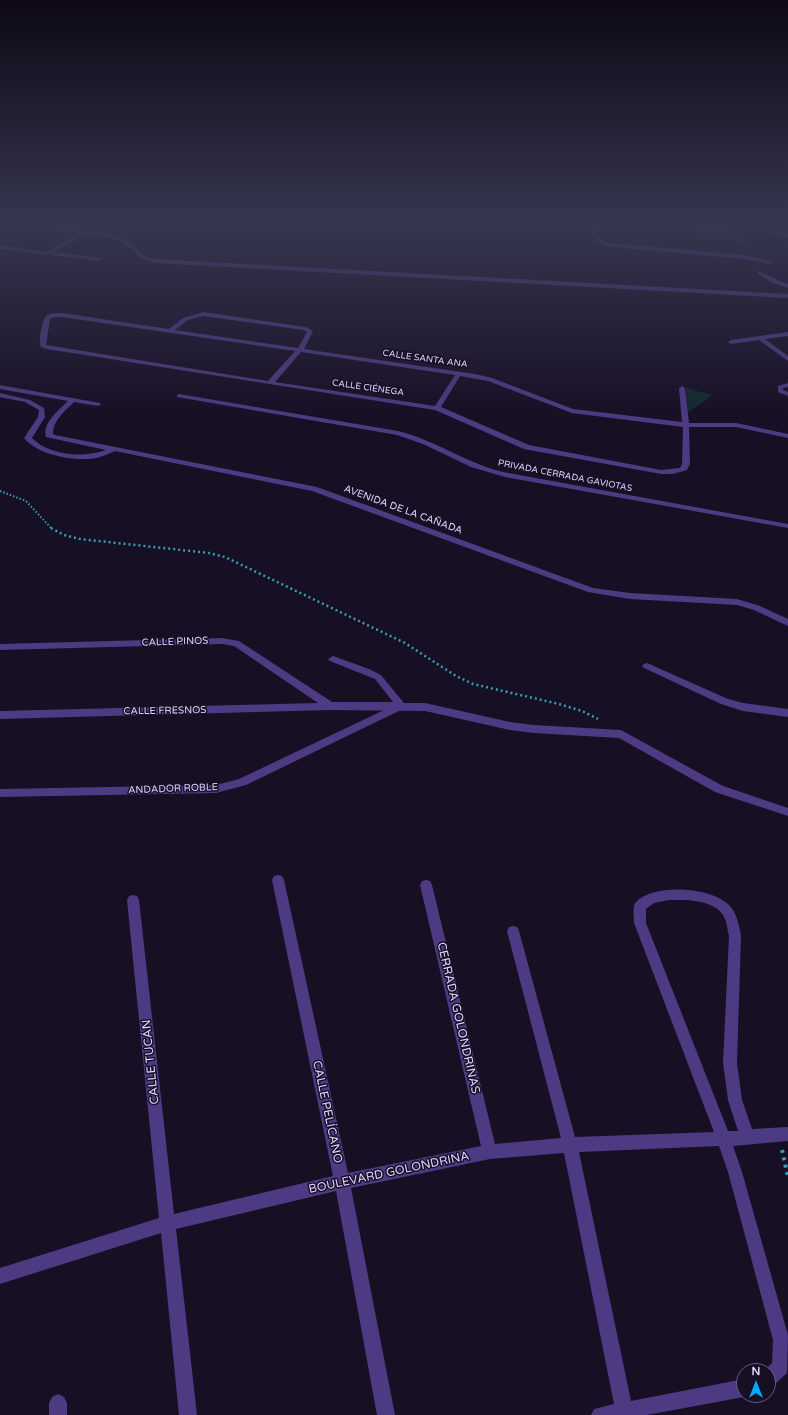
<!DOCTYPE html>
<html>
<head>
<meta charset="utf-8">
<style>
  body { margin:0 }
  #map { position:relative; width:788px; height:1415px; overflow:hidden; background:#170f24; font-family:"Varela Round",sans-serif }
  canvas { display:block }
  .north { position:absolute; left:736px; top:1363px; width:40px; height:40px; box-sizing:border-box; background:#170f24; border:1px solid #685d7c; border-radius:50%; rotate:0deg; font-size:11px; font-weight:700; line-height:16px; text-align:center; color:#e1d2ff }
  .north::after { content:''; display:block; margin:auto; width:14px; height:18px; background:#02aafb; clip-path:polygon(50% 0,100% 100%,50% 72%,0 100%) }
</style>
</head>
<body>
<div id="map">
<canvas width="788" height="1415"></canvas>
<div class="north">N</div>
</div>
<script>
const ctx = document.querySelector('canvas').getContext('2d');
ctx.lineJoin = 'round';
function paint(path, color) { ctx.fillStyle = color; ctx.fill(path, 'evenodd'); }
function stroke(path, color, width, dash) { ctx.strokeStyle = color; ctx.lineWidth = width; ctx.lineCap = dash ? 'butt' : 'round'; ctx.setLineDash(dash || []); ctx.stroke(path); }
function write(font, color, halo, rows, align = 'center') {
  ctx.font = font + ' "Varela Round",sans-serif'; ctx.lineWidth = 3; ctx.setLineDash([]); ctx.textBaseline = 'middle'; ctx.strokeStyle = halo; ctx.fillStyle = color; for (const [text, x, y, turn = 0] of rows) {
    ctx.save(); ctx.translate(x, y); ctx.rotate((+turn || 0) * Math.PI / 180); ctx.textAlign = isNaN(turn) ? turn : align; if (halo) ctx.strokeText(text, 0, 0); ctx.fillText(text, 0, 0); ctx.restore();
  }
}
paint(new Path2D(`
  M686 388 713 395 687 413Z`), '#12292e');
const building = new Path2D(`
  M697 224H727L736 239 705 238Z`);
paint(building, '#2d1b45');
stroke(building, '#4a2d71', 1);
stroke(new Path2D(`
  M727 224 737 239 746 245`), '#30a0b5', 1.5, [1, 1.5]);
stroke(new Path2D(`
  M0 491 26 501 52 529`), '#30a0b5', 2, [1.5, 2]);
stroke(new Path2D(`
  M51 528 64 535 80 539 209 553 225 557 405 643 456 676 473 684 559 704 582 711 598 719`), '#30a0b5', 2.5, [2, 3]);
stroke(new Path2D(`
  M782 1150 788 1177`), '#30a0b5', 4, [3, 4.5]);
paint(new Path2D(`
  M597 224H601L595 232C599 239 603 242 610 243L745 255 774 262 771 264 745 259 610 247C600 244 595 241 591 232Z
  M743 224H749L788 234V237Z
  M757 271C762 271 780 282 788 284V288L773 283 757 273Z`), '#4d3a83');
paint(new Path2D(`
  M401 702 405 704 406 706 405 708 246 785 216 793 0 797V789L216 785 239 779Z`), '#4d3a83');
paint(new Path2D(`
  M51 226C73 229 98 229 119 237 133 242 139 257 155 259L788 294V298L155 263C137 259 139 254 127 245 115 236 99 235 85 234L53 252 99 258 102 260 101 261 0 249V245L47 252 79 233 49 228Z
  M203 312 306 327 313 331 304 349 475 374 492 378 573 409 682 422 679 388 682 386 685 388 689 423H736L788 434V438L736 427H689L690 464 687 470 673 474H661L524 449 435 410 47 349 41 347C38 342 42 320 46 316 51 313 57 313 62 313L169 329 183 318ZM203 316 303 330 307 332 298 348 175 330 188 320ZM54 317H62L295 351 268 381 46 345 50 319ZM301 352 455 375 435 406 275 382ZM460 376 488 381 572 413 683 427 682 464 680 468 661 470 529 445 441 407Z
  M788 332V336L765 339 788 356V361L759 340 731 344 728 342 731 340Z
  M788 383V387L783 388V390L788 392V396L778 392V386Z
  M0 385 100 403 101 404 98 406 74 402C65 411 53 420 53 434L55 435 317 487 593 588 630 593 737 599 760 606 788 619V626L754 610 737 605 630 599 588 592 312 491 115 451C106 455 97 459 88 459 68 460 37 454 24 438L38 417 39 410 25 402 0 397V393L30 400 44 408 45 417 32 438C50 456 83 458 106 450L46 437C42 423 59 410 68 401L0 389Z
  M179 394 398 431C435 440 466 463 503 472L788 524V528L505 477 471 467 423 444 397 435 177 397V395Z
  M222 638 239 641 332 702H393L375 679 330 661 328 659 333 656 369 669 381 675 404 703H425L510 722 534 725 621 730 723 786 788 808V816L715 792 619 738 534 733 510 730 425 711 330 710 0 719V711L318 703 234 646 222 644 0 650V644Z
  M647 663 728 699 743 703 788 709V717L743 711 721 704 644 668 642 666 644 664Z
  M278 875 282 876 284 880 348 1173 481 1146 420 885 422 881 426 880 430 881 432 885 495 1144 561 1138 507 931 509 927 513 926 517 927 519 931 575 1137 714 1132 634 923C634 917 632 906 636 902 654 883 711 887 729 905 737 913 739 925 741 936L737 1063 742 1100 752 1129 788 1127V1141L733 1146 742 1172 788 1335 787 1373 774 1385 768 1388V1371H764L772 1363 773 1340 728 1172 719 1146 579 1152 631 1401 744 1379V1395H748L744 1397 647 1415H591L594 1409 614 1404 564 1153 490 1159 351 1188 395 1415H377L336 1191 176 1229 197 1415H179L161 1233 0 1284V1268L159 1218 127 900 129 896 133 895 137 896 139 900 174 1214 333 1176 272 880 274 876ZM669 900C686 900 712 899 723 915 727 921 727 929 729 936L723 1063 728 1100 738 1131H728L646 923V909L654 903Z
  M58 1394 64 1397 67 1403V1415H49V1403L52 1397Z`), '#4d3a83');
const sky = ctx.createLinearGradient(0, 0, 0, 422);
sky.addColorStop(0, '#0d0814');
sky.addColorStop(0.53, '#363750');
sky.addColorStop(1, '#36375000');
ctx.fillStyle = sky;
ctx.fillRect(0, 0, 788, 422);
write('9px', '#e1d2ff', '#170f24', [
  ["CALLE SANTA ANA",425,359,8],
  ["CALLE CIÉNEGA",368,388,8],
  ["PRIVADA CERRADA GAVIOTAS",565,476,11]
]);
write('10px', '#e1d2ff', '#170f24', [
  ["AVENIDA DE LA CAÑADA",403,510,20],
  ["CALLE PINOS",175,642,-2],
  ["CALLE FRESNOS",165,711,-1],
  ["ANDADOR ROBLE",173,789,-2]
]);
write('12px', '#e1d2ff', '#170f24', [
  ["CERRADA GOLONDRINAS",458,1018,77],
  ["CALLE TUCÁN",151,1062,-96],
  ["CALLE PELÍCANO",327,1112,78],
  ["BOULEVARD GOLONDRINA",389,1173,-12]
]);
</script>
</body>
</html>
